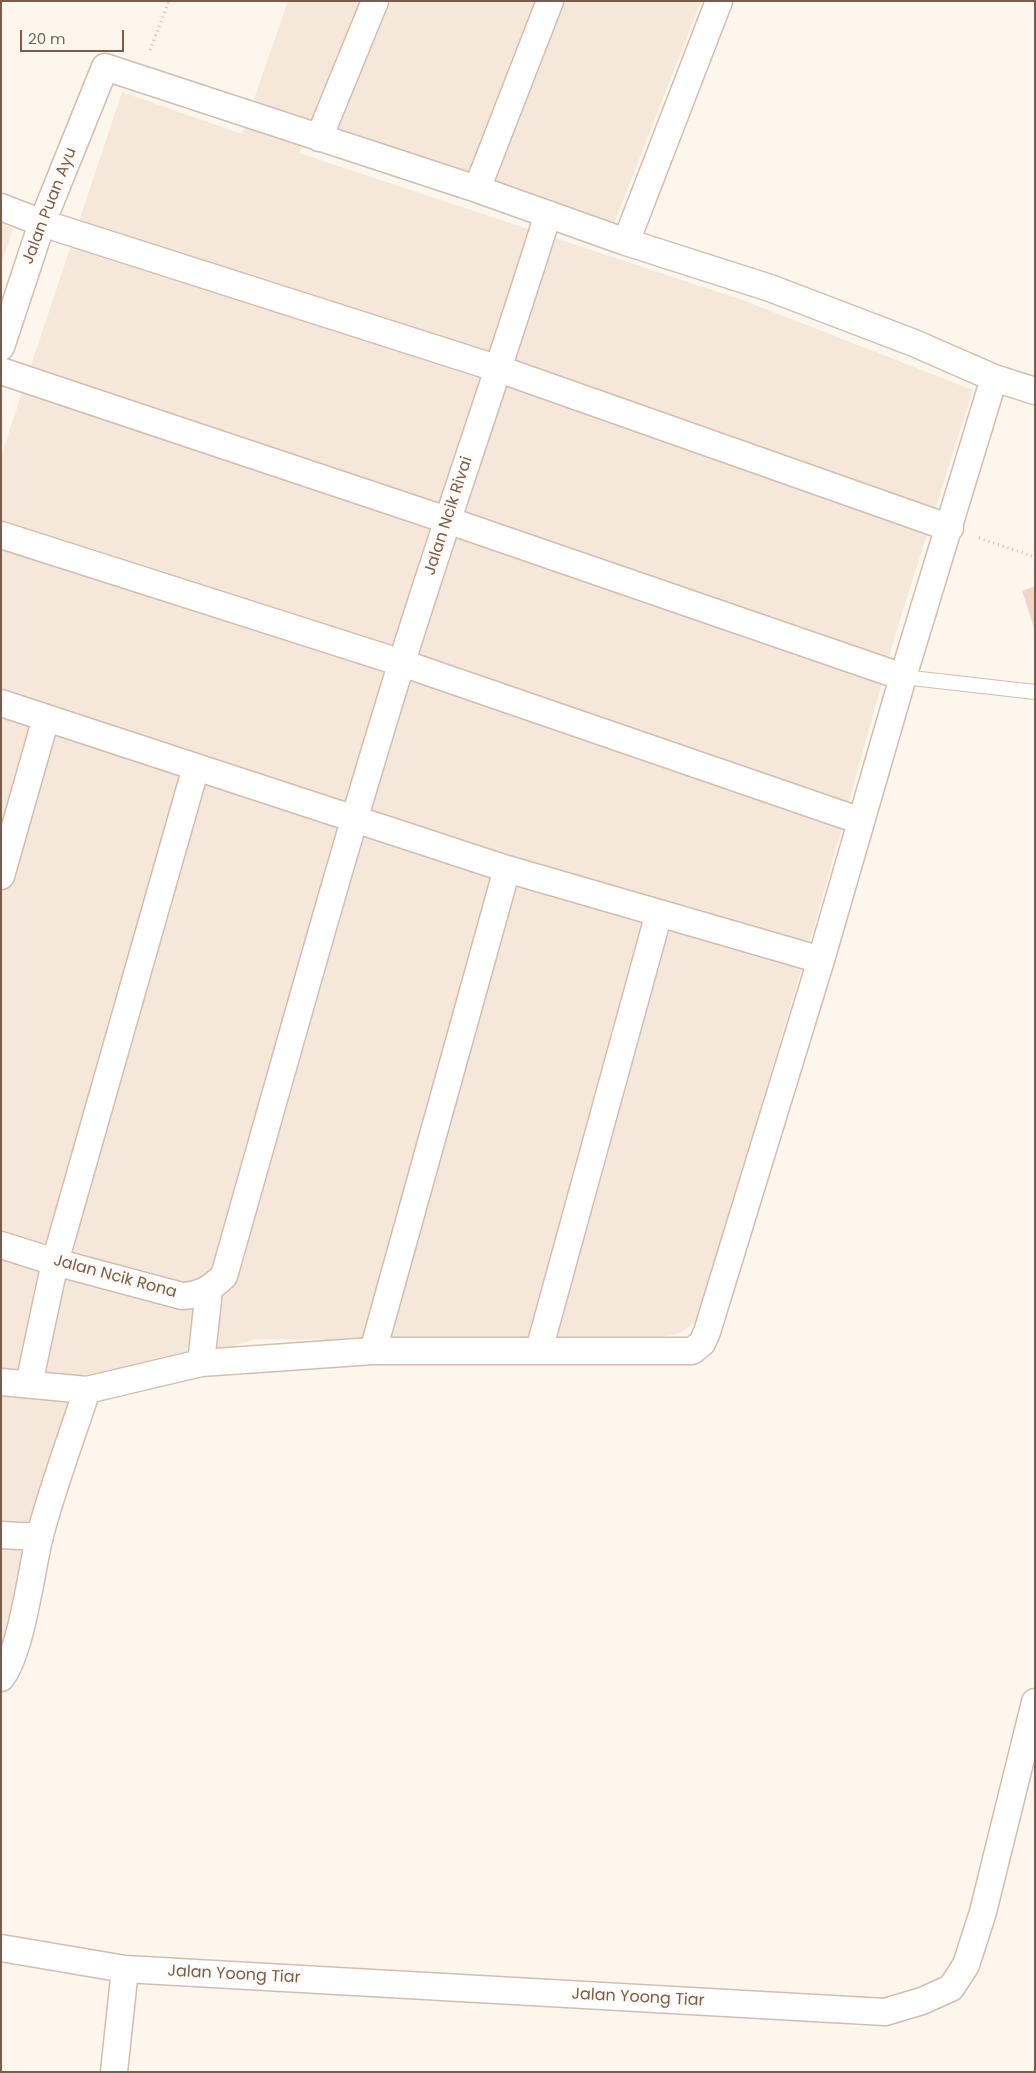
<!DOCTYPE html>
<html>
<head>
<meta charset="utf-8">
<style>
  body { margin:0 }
  #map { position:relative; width:1036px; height:2073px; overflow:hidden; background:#fdf6ec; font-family:Poppins,sans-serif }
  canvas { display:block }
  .frame { position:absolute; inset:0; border:2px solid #7a5c4d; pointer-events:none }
  .scale { position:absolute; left:20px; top:30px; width:104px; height:22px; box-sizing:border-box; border:2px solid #7a5c4d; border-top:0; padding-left:6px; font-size:15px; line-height:18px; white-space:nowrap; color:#7a5c4d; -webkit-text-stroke:4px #fffaf3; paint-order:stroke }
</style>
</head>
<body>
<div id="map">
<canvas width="1036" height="2073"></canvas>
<div class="frame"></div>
<div class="scale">20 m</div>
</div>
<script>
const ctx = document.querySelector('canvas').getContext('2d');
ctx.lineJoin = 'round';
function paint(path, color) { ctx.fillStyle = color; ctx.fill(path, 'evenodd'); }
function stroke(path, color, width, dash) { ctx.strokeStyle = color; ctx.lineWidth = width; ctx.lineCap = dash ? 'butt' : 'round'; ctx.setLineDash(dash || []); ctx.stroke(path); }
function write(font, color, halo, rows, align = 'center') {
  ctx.font = font + ' Poppins,sans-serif'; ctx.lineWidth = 4; ctx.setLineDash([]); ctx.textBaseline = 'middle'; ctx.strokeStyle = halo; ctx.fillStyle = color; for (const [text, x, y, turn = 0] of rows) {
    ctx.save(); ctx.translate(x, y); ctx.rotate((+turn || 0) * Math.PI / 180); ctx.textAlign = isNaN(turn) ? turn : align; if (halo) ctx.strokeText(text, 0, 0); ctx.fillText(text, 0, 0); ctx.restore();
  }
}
paint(new Path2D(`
  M288 1H363L320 111 299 153 745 301 973 390 897 629 818 913 699 1315 694 1323 680 1333 664 1337 444 1344 352 1340 256 1339 187 1359 93 1380 1 1374V456L122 92 242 134Z
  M388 1H701L614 224 337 128Z
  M1 224 13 229 1 265Z
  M1 1392 72 1397 1 1665Z`), '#f5e8da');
paint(new Path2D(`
  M1035 586V628H1034L1022 591Z`), '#f3d5c3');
const lane = new Path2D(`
  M903 677 1035 692`);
const street = new Path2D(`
  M319 138 375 1
  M477 189 550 1
  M1 207 42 223 499 369 950 528
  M626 242 719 1
  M1 347 42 223 105 67 477 189 626 242 770 288 914 343 994 378 1035 391
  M1 371 447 520 903 677
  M1 535 402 663 861 821
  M1 703 507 869 821 960
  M1 876 46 718
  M1 1245 55 1262 182 1296C201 1295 210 1289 224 1276 282 1072 338 868 401 665 448 514 501 365 548 214
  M539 1350 659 913
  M373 1351 507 869
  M201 1363 209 1290
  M1 1382 87 1390 201 1363 373 1351H692L702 1343 707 1332 821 960 903 677 994 378
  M29 1384 55 1262 196 767
  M1 1535 40 1537
  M1 1678C21 1653 31 1574 39 1539 52 1489 71 1439 87 1390
  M1 1948 125 1969 885 2012 922 2001 951 1988 966 1965 983 1912 1035 1702
  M114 2072 125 1969`);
stroke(lane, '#d1beb0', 16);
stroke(street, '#d1beb0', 29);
stroke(new Path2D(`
  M150 50 169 1
  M979 538 1035 557`), '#d9b8a5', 3, [1, 4]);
stroke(lane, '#fff', 14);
stroke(street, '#fff', 26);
write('16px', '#7a5c4d', '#fffaf3', [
  ["Jalan Puan Ayu",50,206,-69],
  ["Jalan Ncik Rivai",449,516,-72],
  ["Jalan Ncik Rona",115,1277,15],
  ["Jalan Yoong Tiar",234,1975,3],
  ["Jalan Yoong Tiar",638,1998,3]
]);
</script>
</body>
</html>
